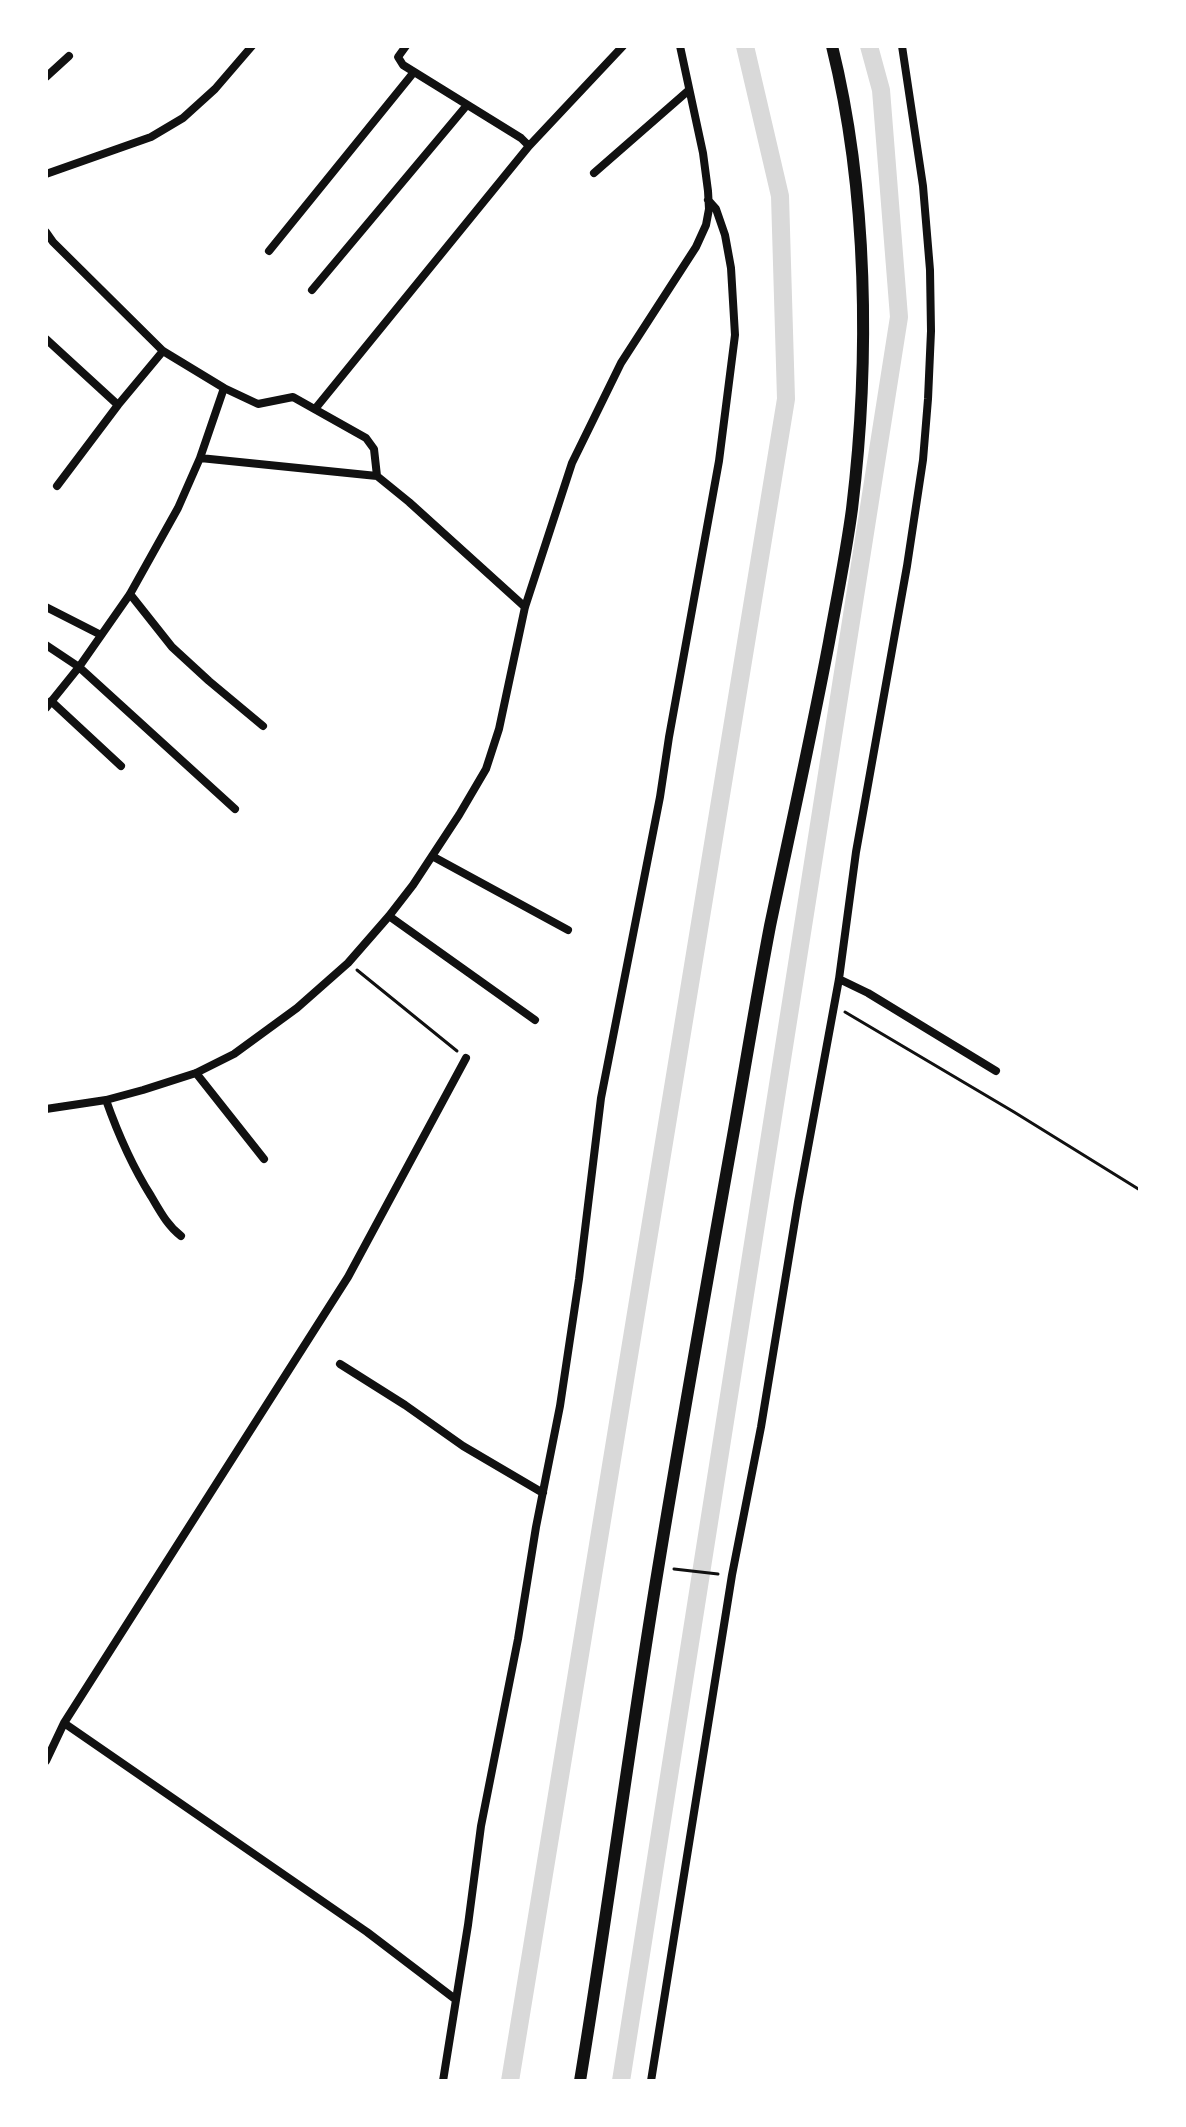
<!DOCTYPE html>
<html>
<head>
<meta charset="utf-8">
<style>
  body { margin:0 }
  #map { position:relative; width:1186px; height:2127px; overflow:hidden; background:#fff; font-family:Signika,sans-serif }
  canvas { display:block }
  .frame { position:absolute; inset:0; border:48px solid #fff; pointer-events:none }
</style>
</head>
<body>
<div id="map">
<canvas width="1186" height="2127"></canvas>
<div class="frame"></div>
</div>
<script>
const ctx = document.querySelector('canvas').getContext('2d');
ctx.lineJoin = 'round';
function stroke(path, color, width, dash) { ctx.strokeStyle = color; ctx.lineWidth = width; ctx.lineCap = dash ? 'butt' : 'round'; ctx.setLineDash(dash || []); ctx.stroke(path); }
stroke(new Path2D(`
  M510 2081 786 399 780 196 745 46
  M621 2081 899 317 881 90 869 46`), '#d9d9d9', 18);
stroke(new Path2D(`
  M357 970 457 1051
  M845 1012 1014 1112 1140 1190
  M674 1569 718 1574`), '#111', 3);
stroke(new Path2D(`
  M406 46 398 57 403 65 521 138 529 146
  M46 77 69 56
  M594 173 689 90
  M46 174 151 137 183 118 215 89 252 46
  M46 232 53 242 163 351 224 388 200 458
  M269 251 414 72
  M312 290 467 105
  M46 339 118 405 163 351
  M224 388 258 404 293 397 366 438 374 449 377 476
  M315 409 529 146 623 46
  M57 486 118 405
  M130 594 172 647 209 681 263 726
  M46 607 101 635
  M46 645 79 667 235 809
  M51 701 121 766
  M46 708 79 667 130 594 178 508 200 458 377 476 409 502 525 607
  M432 856 568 930
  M389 916 535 1020
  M839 979 868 993 996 1071
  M196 1073 264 1159
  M106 1100C118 1134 132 1166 151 1196 160 1211 167 1225 181 1236
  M46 1109 106 1100 143 1090 196 1073 234 1054 297 1008 348 963 389 916 413 885 459 815 486 769 499 729 525 607 572 463 621 363 696 247 706 225 709 209 708 191 703 153 680 46
  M340 1364 405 1405 463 1446 543 1493
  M64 1723 367 1932 455 1999
  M46 1761 64 1723 348 1277 466 1058
  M443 2081 468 1925 481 1826 518 1639 536 1527 560 1406 579 1279 601 1098 660 797 669 737 719 461 735 335 731 268 725 235 716 209 708 200
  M651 2081 732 1575 761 1427 798 1202 839 979 856 852 907 566 923 460 928 399 931 331 930 270 923 186 902 46`), '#111', 8);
stroke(new Path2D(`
  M580 2081C608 1911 630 1739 658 1569 682 1422 708 1276 734 1130 746 1062 757 994 770 926 790 831 811 737 829 642 837 598 846 554 852 509 870 361 868 191 832 46`), '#111', 12);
</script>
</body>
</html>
